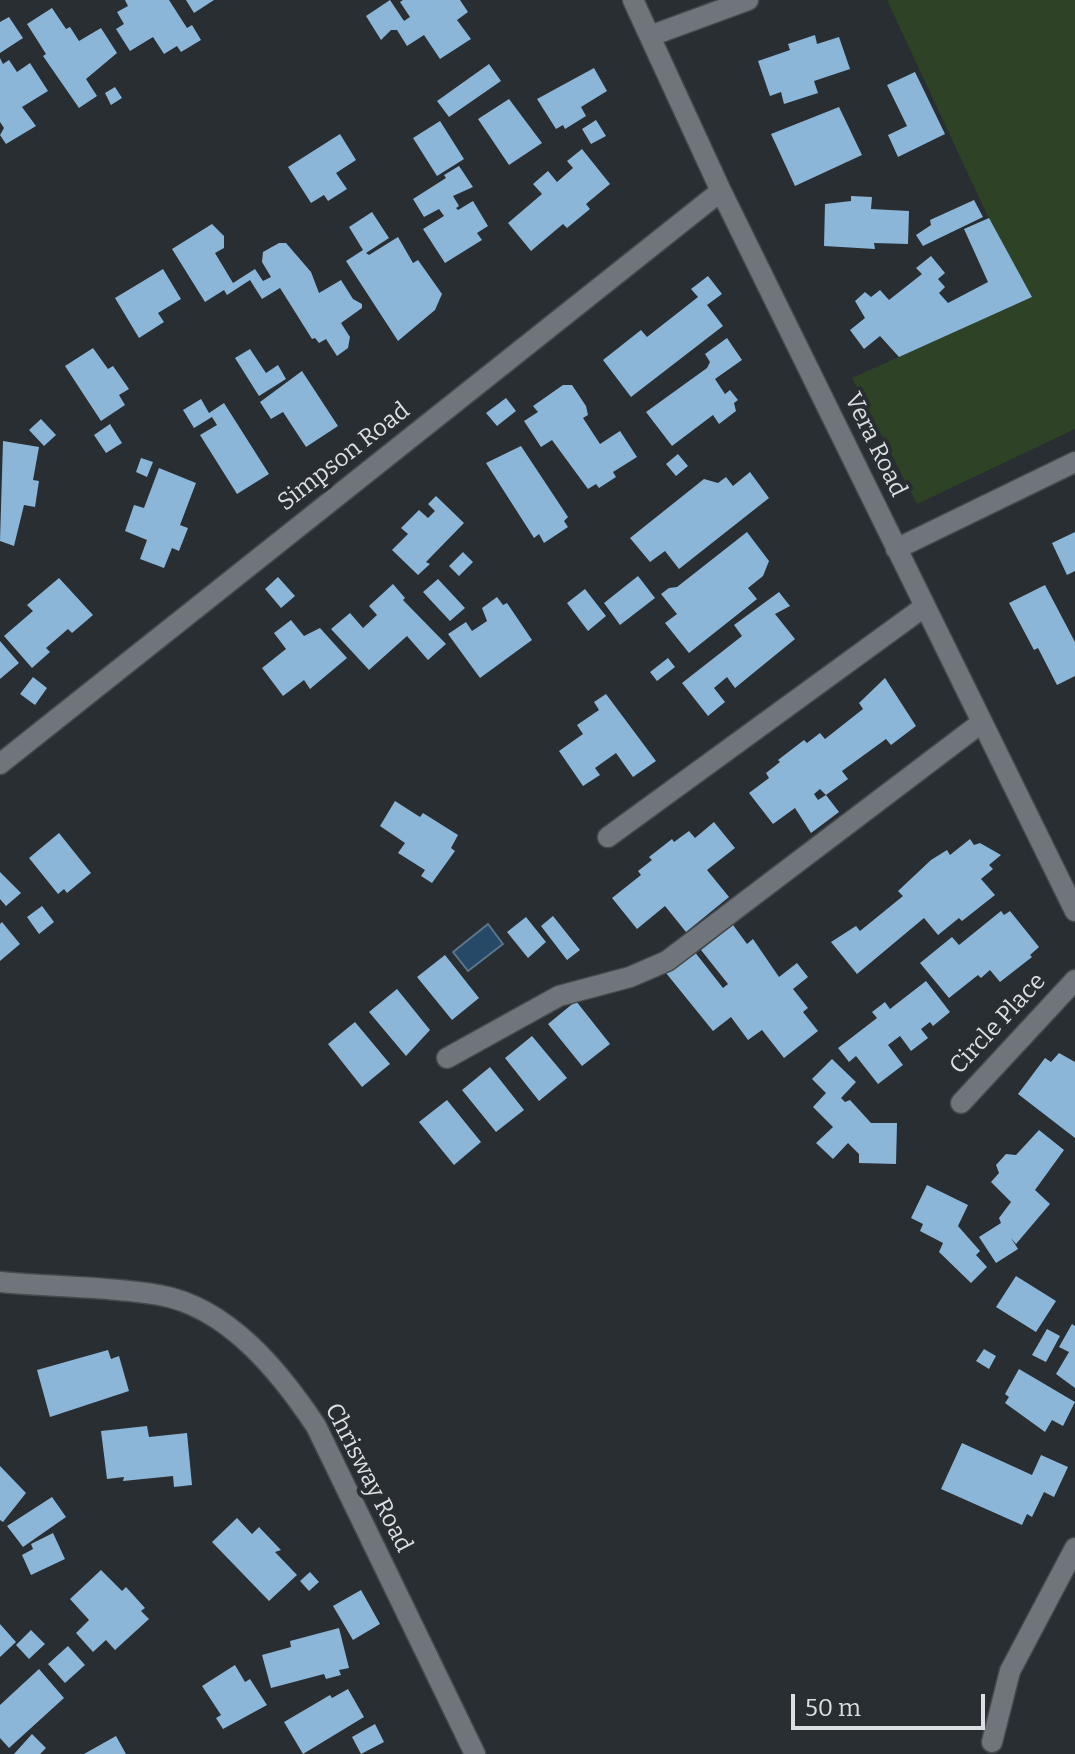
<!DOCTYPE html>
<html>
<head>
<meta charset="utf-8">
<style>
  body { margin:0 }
  #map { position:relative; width:1075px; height:1754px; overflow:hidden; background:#282e32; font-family:Bitter,serif }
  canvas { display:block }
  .scale { position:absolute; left:791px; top:1694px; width:194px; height:36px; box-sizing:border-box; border:4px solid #dcdfe2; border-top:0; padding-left:10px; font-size:24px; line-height:28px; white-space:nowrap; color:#dcdfe2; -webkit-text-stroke:6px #282e32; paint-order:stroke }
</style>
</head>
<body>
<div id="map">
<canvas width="1075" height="1754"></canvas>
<div class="scale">50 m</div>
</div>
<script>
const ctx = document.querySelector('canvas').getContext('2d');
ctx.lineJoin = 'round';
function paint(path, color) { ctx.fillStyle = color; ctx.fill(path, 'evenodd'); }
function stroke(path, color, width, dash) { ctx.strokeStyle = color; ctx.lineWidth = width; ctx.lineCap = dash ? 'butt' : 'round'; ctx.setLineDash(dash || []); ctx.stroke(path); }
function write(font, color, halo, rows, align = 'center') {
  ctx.font = font + ' Bitter,serif'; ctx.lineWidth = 8; ctx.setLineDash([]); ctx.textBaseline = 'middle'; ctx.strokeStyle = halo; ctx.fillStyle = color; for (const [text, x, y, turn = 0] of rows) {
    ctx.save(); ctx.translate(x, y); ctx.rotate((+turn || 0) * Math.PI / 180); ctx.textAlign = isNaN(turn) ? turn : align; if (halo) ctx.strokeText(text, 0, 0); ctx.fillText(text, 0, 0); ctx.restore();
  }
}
paint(new Path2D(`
  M887 0H1075V429L917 504 852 378 1032 297 990 221Z`), '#2e4326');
const water = new Path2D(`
  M488 924 503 944 468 971 453 952Z`);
paint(water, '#254967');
stroke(water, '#5c768c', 2);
paint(new Path2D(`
  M125 0H169L187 28 192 25 201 40 181 52 177 46 164 54 153 37 130 51 116 29 124 24 117 12 128 6Z
  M186 0H214L194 13Z
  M390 0 404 21 410 17 400 2 403 0H460L468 12 457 20 471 39 440 59 424 35 407 46 397 30H391L381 40 366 16Z
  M52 8 66 29 70 27 79 41 101 28 117 53 86 79 97 96 79 108 43 56 46 54 27 24Z
  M9 17 23 38 0 53V22Z
  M815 35 817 44 839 37 850 69 814 81 818 93 784 104 781 92 770 96 758 61 790 50 788 44Z
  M0 58 3 64 9 60 17 72 30 63 48 91 22 107 36 126 6 144 0 135 4 128 0 122Z
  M489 64 501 81 449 117 437 101Z
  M594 68 607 91 581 107 586 116 565 129 563 125 556 129 537 99Z
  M915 72 945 134 898 157 888 135 907 126 887 85Z
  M115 87 122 98 111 105 105 93Z
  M509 99 542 143 509 165 478 119Z
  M839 107 862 155 795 186 771 134Z
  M596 120 606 136 591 144 582 129Z
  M440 121 464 159 437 176 413 138Z
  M340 134 356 160 336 173 347 189 328 201 324 195 311 203 288 167Z
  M582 149 610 184 586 204 590 209 567 228 563 224 531 251 508 223 542 194 533 184 548 171 557 182 573 168 567 161Z
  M459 166 473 187 453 196 459 206 456 208 458 210 473 201 488 226 477 233 482 240 445 263 423 229 444 216 439 209 424 217 413 199 446 178 444 175Z
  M851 196 872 197 871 209 909 211 908 244 874 243 875 249 824 246 825 204 851 201Z
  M974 200 983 217 923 246 916 235 931 225 930 220Z
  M372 212 389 238 366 253 369 255 398 237 413 263 418 260 442 294 435 310 398 341 346 261 363 250 349 227Z
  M989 218 1032 297 899 357 880 336 864 349 850 330 865 318 855 301 865 292 871 297 880 290 889 300 922 274 916 268 931 256 945 273 938 279 945 287 939 293 948 303 988 282 964 229Z
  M212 224 224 236V248L215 253 233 283 255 269 263 281 271 277 262 262 263 252 279 243H286L311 272 319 293 341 280 353 299 362 304V308L341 323 350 337 348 348 337 356 326 339 319 343 315 338 312 339 280 288 262 299 250 280 227 295 224 290 205 302 172 249Z
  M163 269 181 299 158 313 164 322 139 338 115 298Z
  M708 276 722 294 707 305 723 326 631 397 603 360 641 330 647 337 698 297 691 289Z
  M727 338 742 360 715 379 725 394 730 390 738 400 734 403 736 411 719 424 713 415 672 446 646 412 707 368 710 362 705 354Z
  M93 348 108 369 113 366 129 389 119 395 125 405 101 421 65 366Z
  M250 349 266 373 278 365 286 379 259 396 235 358Z
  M302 371 338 426 306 447 283 412 271 419 260 402Z
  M563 385H572L586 406 588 415 583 418 600 444 620 431 637 457 613 472 616 477 599 488 596 484 588 489 552 440 541 447 524 421 538 412 533 406Z
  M506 398 516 411 497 426 486 413Z
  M201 399 209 413 224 403 269 474 237 494 200 435 217 425 212 417 194 428 183 410Z
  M41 419 56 435 44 446 29 430Z
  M110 424 122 443 106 453 94 435Z
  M3 441 39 447 33 480 39 481 35 507 24 505 14 546 0 541Z
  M521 446 568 517 564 521 568 527 544 543 539 534 534 538 486 463Z
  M678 454 688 466 676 476 666 464Z
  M141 458 153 462 147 477 136 472Z
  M159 468 196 483 180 525 188 528 179 551 172 548 164 568 140 559 147 540 125 531 134 505 144 508Z
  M750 472 769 498 679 569 665 551 650 562 630 538 704 479 718 483 726 477 733 486Z
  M436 496 464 523 426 562 430 564 418 575 392 550 408 534 401 528 419 510 428 518 435 511 428 504Z
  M747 532 769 561 763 576 748 588 757 599 689 653 665 623 677 614 661 594 669 588 677 587Z
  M1075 532V571L1067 575 1052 543Z
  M463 552 473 562 459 576 449 566Z
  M638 576 655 598 620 625 604 603Z
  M278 577 295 596 281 608 265 589Z
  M59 578 93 615 72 633 68 629 46 648 50 652 32 668 4 636 33 611 27 605Z
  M438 579 465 608 450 621 423 592Z
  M393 584 405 598 403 600 446 644 428 660 407 636 369 670 331 629 350 613 363 628 377 615 369 606Z
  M1045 585 1075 642V676L1057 685 1038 648 1034 650 1009 603Z
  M585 589 606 616 588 631 567 603Z
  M779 592 790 606 775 614 795 639 735 688 727 677 714 688 725 702 708 716 682 683 742 636 734 625Z
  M497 597 503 605 507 603 532 640 480 678 448 634 466 622 472 631 487 621 482 608Z
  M291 620 304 636 320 628 347 658 310 689 304 680 283 696 262 668 286 649 274 633Z
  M0 641 19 663 0 679Z
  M668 658 675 667 657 681 650 672Z
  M33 677 47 688 35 705 20 694Z
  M885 678 916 726 891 745 886 739 842 771 848 779 826 795 820 789 814 794 818 800 826 795 839 812 811 833 795 808 773 824 749 793 769 778 766 773 780 762 778 760 804 740 807 743 820 733 825 739 863 709 859 703Z
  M606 694 656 761 633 777 616 753 595 768 600 775 583 786 559 751 583 734 577 725 599 710 594 702Z
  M395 801 420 817 423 813 458 835 451 848 455 851 432 883 421 876 425 870 398 853 405 843 380 826Z
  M714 822 735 848 707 870 729 897 686 932 665 906 637 929 612 898 641 875 638 871 652 860 649 857 672 839 674 842 689 831 695 838Z
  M59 833 91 873 67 893 64 889 58 894 29 858Z
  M970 839 974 845 980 843 1001 855 989 865 993 869 981 879 995 895 962 921 959 918 938 935 924 918 857 974 831 942 856 926 860 931 903 896 898 891 931 860 947 850 950 855Z
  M0 872 21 893 6 906 0 899Z
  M42 906 54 922 39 934 27 917Z
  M1001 911 1004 915 1010 911 1039 947 1030 955 1032 957 1000 982 990 970 981 978 978 975 949 998 920 963 952 937 959 945Z
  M553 916 580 950 567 960 541 926Z
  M526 917 546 942 528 958 507 932Z
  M2 922 20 944 0 961V924Z
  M733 925 747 944 753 939 779 977 797 963 808 977 793 989 808 1008 803 1012 818 1031 784 1058 762 1030 748 1040 731 1017 713 1031 666 973 694 951 723 988 728 984 701 950Z
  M445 955 479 998 452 1020 417 977Z
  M926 981 950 1012 933 1026 930 1022 921 1029 928 1038 911 1051 900 1036 888 1045 903 1065 878 1084 856 1056 849 1062 838 1048 877 1018 872 1012 885 1002 890 1009Z
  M397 989 430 1030 406 1056 369 1012Z
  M576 1001 610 1044 582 1066 548 1024Z
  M355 1022 390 1064 362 1087 328 1044Z
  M532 1036 567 1078 539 1101 505 1058Z
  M1059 1053 1075 1062V1138L1018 1094 1045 1058 1051 1062Z
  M832 1059 856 1082 841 1098 845 1102 850 1100 871 1123H897L896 1164 859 1163V1154L848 1143 833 1159 816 1143 833 1127 813 1107 826 1093 812 1079Z
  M490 1067 524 1110 496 1132 462 1090Z
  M447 1100 481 1142 454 1165 419 1122Z
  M1039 1130 1064 1150 1035 1190 1050 1204 1016 1244 1011 1238 1018 1249 996 1263 979 1237 1001 1223 999 1218 1011 1202 991 1182 999 1173 996 1165 1006 1154 1016 1155Z
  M927 1185 968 1205 958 1226 980 1251 976 1255 987 1267 971 1283 939 1252 943 1243 920 1231 923 1224 911 1218Z
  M1016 1276 1056 1301 1036 1332 996 1307Z
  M1072 1324 1075 1326V1388L1056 1374 1069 1352 1059 1347Z
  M1047 1329 1060 1336 1046 1362 1032 1355Z
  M984 1349 996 1356 989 1369 976 1361Z
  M108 1350 111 1359 119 1356 129 1391 50 1417 37 1370Z
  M1019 1369 1075 1402 1063 1426 1052 1420 1045 1432 1005 1403 1009 1397 1005 1394Z
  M147 1426 149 1437 187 1433 192 1485 174 1487 173 1476 123 1481 124 1477 107 1479 101 1431Z
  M962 1443 1032 1475 1041 1455 1068 1467 1054 1497 1044 1492 1032 1517 1027 1514 1022 1525 941 1489Z
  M0 1466 26 1493 3 1522 0 1520Z
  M52 1497 66 1517 23 1547 7 1526Z
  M237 1518 252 1534 259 1527 281 1550 275 1552 297 1575 269 1601 212 1542Z
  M53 1533 65 1559 31 1575 22 1555 33 1549 31 1544Z
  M101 1570 122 1591 126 1587 145 1608 141 1611 149 1619 115 1650 106 1640 93 1652 76 1633 89 1620 70 1599Z
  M310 1572 319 1582 309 1591 300 1581Z
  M361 1590 380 1624 353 1640 333 1606Z
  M0 1624 16 1642 0 1657Z
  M339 1628 349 1668 339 1670 341 1675 326 1679 324 1674 271 1688 262 1655 291 1647 290 1641Z
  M31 1630 45 1644 29 1659 16 1645Z
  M68 1646 85 1665 65 1683 48 1664Z
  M235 1665 245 1682 250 1679 267 1705 223 1729 216 1718 221 1715 202 1686Z
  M39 1669 64 1698 9 1748 0 1738V1705Z
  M348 1689 364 1717 303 1754 284 1722 330 1695 332 1698Z
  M375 1724 384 1742 361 1754 352 1737Z
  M32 1734 46 1748 40 1754H14Z
  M116 1736 126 1754H84Z`), '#8cb6d8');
const street = new Path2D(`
  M633 0 721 191 1075 911
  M650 36 748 0
  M896 549 1075 462
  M0 764 721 191
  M608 837 924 607
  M447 1058 559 996 630 977 667 961 981 723
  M961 1103 1075 980
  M0 1282C52 1287 108 1286 159 1295 228 1307 280 1372 316 1426L475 1754
  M992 1742 1010 1671 1075 1548`);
stroke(street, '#464a4e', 23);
stroke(street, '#6f757a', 20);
write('24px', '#dcdfe2', '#282e32', [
  ["Vera Road",875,445,64],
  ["Simpson Road",344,457,-38],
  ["Circle Place",998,1024,-47],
  ["Chrisway Road",368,1478,63]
]);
</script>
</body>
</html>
